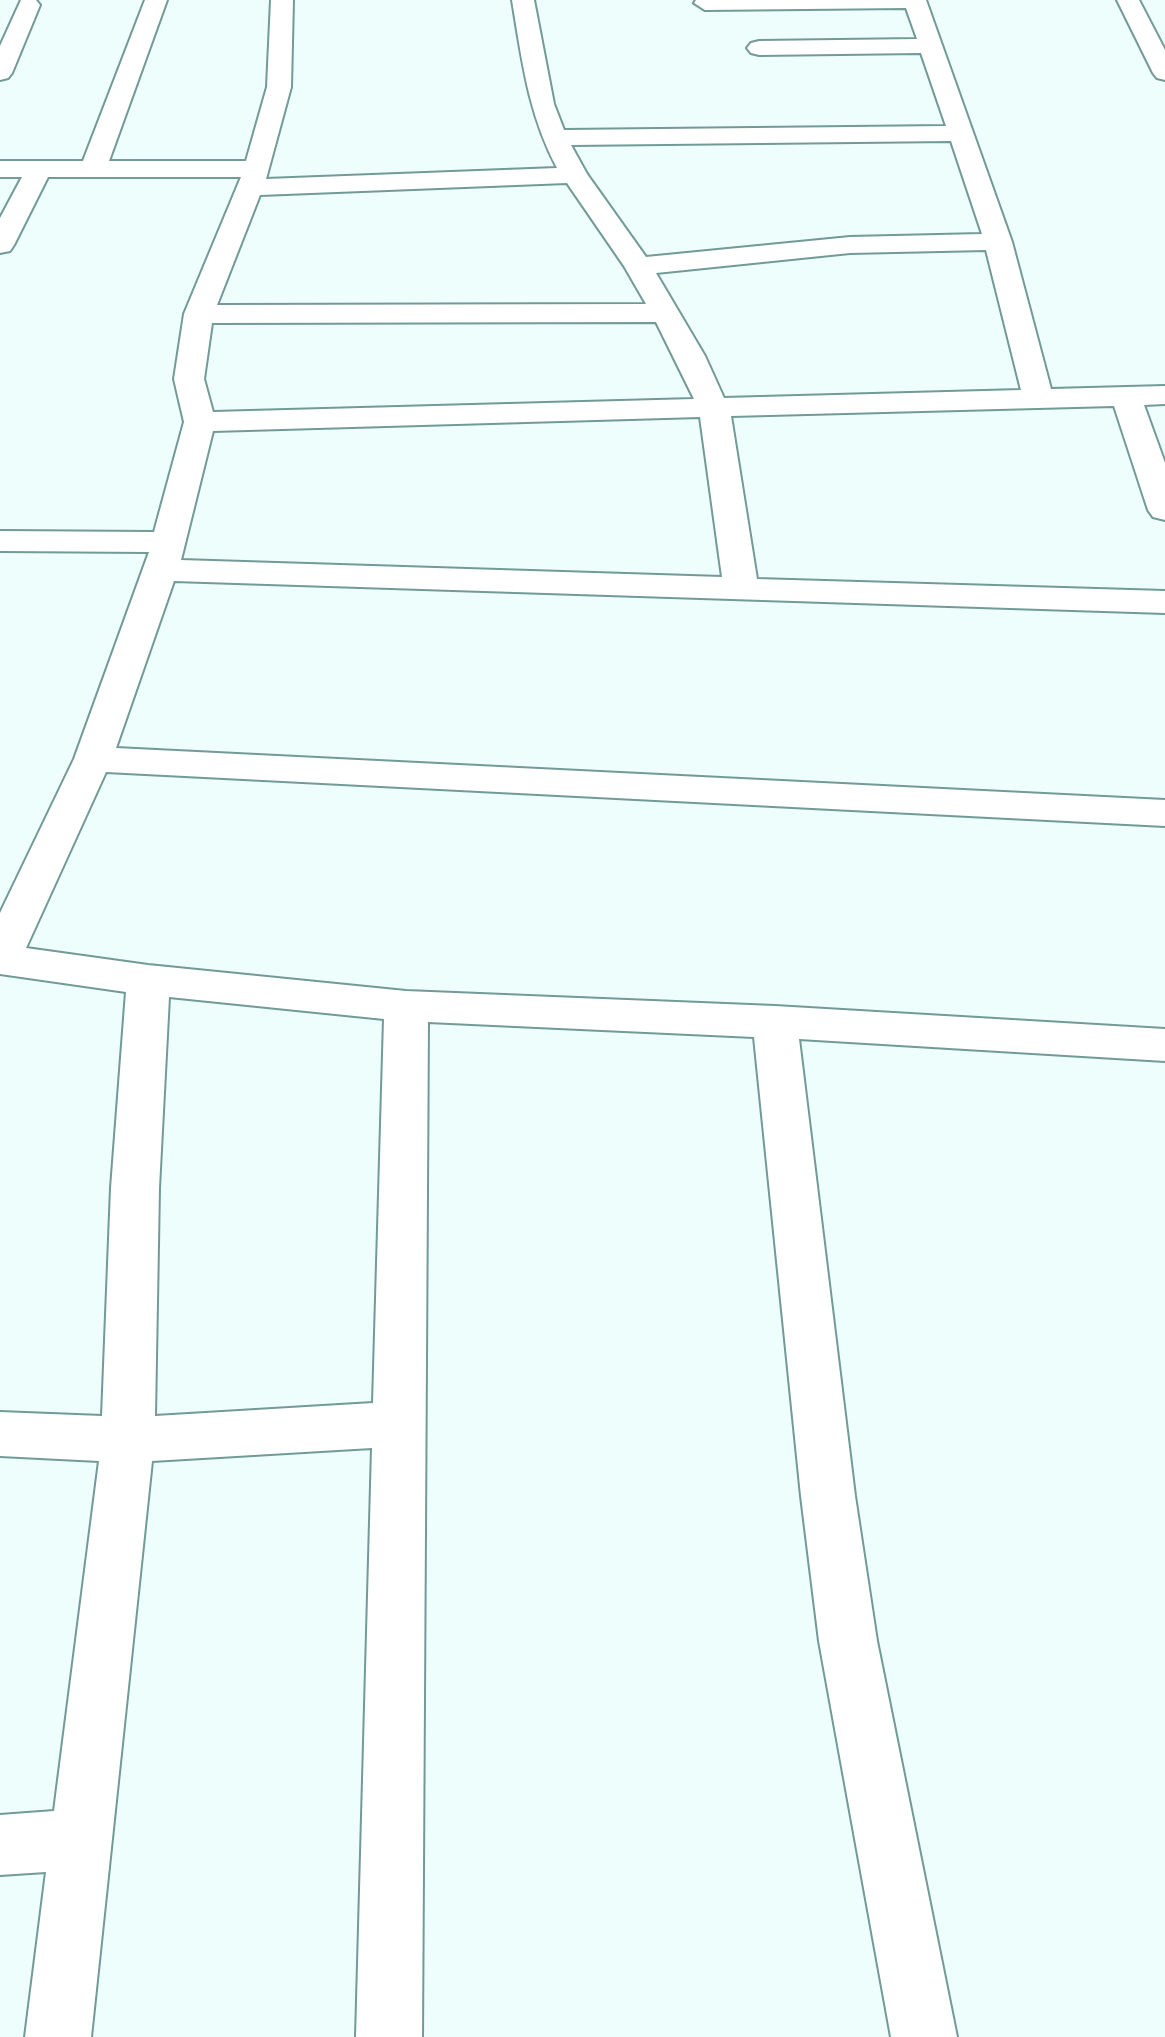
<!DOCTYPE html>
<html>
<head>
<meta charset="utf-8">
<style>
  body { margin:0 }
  canvas { display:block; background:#edfefc }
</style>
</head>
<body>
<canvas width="1165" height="2037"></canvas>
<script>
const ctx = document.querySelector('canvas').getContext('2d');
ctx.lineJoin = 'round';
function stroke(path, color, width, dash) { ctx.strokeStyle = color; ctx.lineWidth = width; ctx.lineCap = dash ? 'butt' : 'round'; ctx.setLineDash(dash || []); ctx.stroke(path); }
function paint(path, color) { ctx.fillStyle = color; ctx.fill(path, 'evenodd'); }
const street = new Path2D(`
  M21 0H36L40 5 12 73 8 78 0 80V46Z
  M145 0H167L109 161H246L267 87 271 0H293L291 87 266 179 557 168C528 113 522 60 512 0H534L554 104 564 130 946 126 921 53 759 55 751 53 747 48 751 43 759 41 917 39 906 8 705 10 694 3 696 0H926L1012 242 1051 389 1165 386V404L1144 405 1165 463V520L1153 517 1148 510 1114 406 731 416 757 579 1165 591V613L174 581 116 748 1165 800V826L106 772 26 948 148 965 406 991 775 1006 1165 1029V1061L799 1039 855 1496 877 1641 957 2037H891L819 1641 801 1496 754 1037 428 1022 422 2037H356L372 1448 152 1461 91 2037H25L46 1872 0 1875V1815L54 1811 99 1461 0 1456V1412L102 1416 111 1188 126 992 0 974V913L74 759 149 552 0 551V531L154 532 184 422 174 379 184 314 241 177H48L14 245 10 251 0 253V218L22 177H0V161H83ZM951 141 982 234 850 237 646 257 587 174 571 145ZM567 183 624 266 646 304 217 305 260 195ZM986 250 1021 390 724 398 705 356 656 273 850 253ZM656 322 694 399 213 412 204 379 212 323ZM700 417 722 577 181 560 213 431ZM169 997 384 1019 373 1403 155 1416 159 1188Z
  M1117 0H1139L1165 50V80L1157 78 1153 73Z`);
stroke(street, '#729a96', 4);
paint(street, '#fff');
</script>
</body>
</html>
